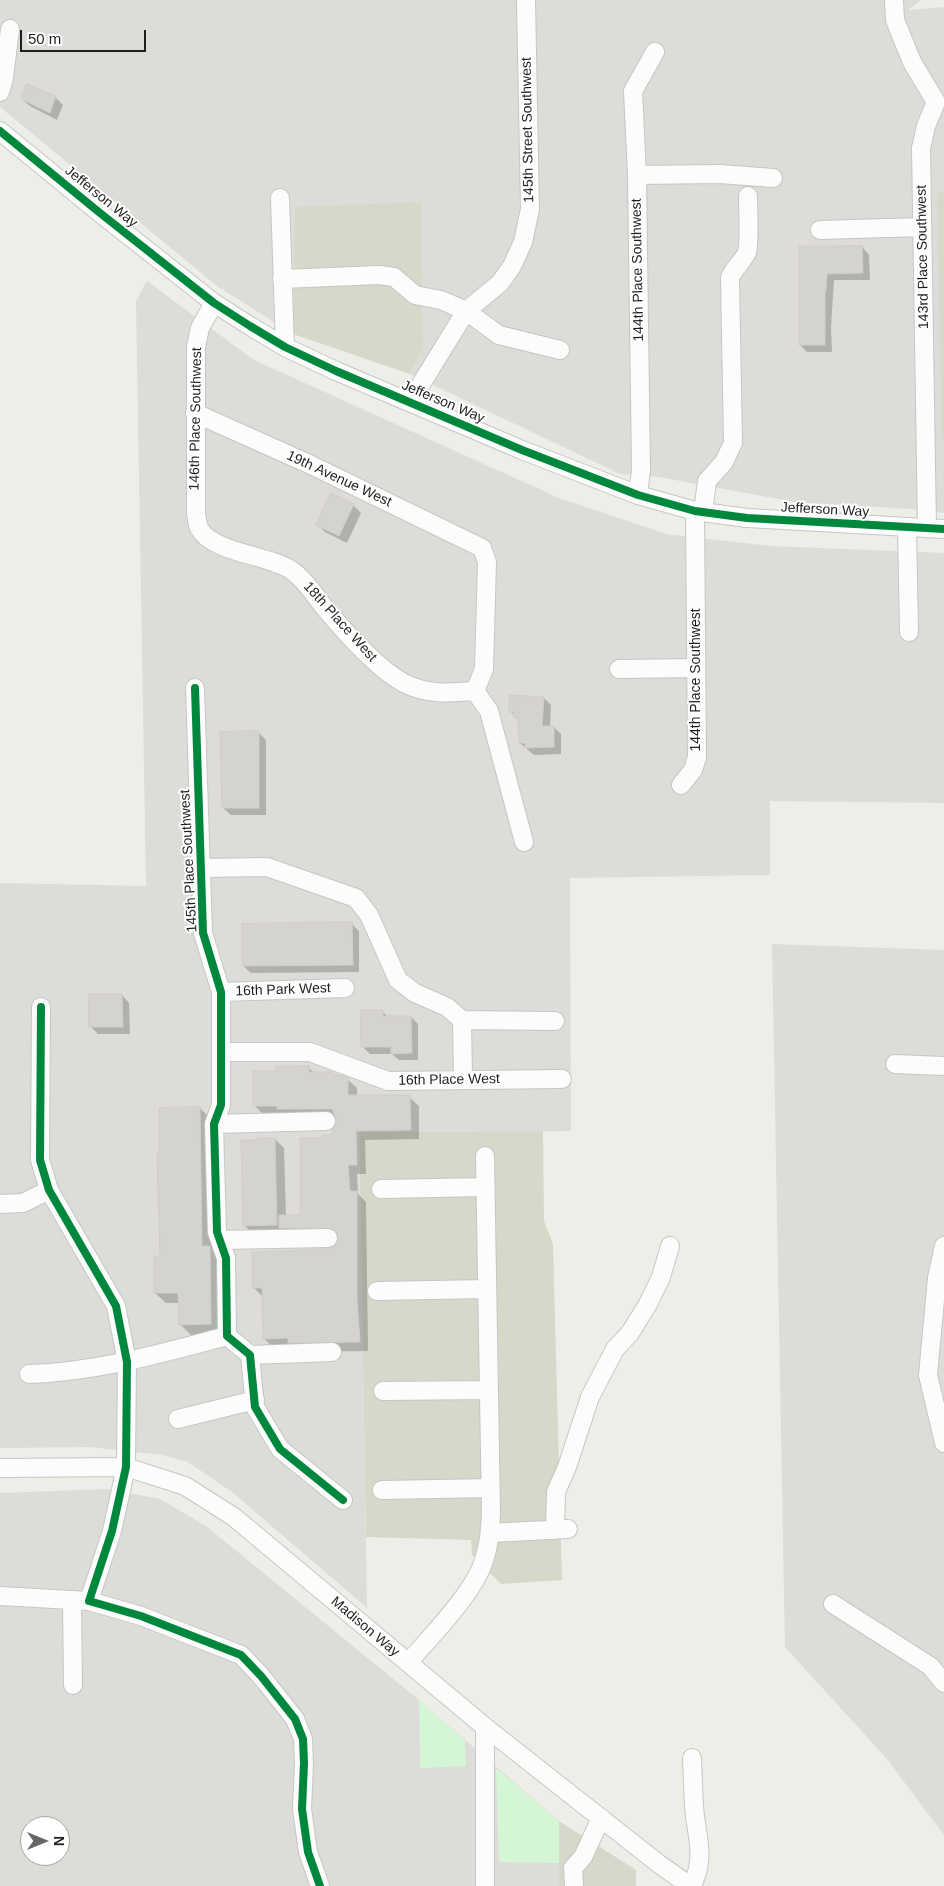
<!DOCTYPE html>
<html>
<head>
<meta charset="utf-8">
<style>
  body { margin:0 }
  #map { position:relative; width:944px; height:1886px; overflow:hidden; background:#eeede8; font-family:Helvetica,sans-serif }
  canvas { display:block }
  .north { position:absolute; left:20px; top:1816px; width:50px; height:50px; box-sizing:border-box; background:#fff; border:1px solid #a5a5a5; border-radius:50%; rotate:90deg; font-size:14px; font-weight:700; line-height:20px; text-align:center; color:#1f1f1f }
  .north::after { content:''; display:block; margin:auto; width:18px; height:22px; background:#676765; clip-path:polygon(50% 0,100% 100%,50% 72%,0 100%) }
  .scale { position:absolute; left:20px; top:30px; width:126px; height:22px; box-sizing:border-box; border:2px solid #1f1f1f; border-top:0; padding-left:6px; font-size:15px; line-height:18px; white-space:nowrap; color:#1f1f1f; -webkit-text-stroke:4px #fff; paint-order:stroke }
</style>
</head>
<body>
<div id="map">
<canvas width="944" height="1886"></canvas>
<div class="north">N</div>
<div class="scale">50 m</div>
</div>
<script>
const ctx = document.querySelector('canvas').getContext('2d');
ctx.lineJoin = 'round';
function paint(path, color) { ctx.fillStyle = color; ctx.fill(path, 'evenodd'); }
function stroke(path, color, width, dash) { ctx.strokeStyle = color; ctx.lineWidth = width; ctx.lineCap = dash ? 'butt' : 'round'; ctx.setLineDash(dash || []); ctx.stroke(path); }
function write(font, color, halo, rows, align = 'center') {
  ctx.font = font + ' Helvetica,sans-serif'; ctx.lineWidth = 4; ctx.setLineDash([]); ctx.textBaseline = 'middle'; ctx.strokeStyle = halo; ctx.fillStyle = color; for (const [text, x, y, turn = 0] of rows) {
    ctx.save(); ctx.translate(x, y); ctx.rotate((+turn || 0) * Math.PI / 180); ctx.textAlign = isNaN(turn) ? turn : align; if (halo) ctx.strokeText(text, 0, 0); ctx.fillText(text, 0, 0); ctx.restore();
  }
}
paint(new Path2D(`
  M0 0H922L908 10 944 7V513L910 509 795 502 659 477 620 474 410 374 423 347 421 202 293 334 217 286 0 107Z
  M147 281 254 360 559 498 666 534 770 546 944 553V803L770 801V875L570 878 571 1131 359 1132 367 1608 232 1492 188 1462 162 1455 89 1447 0 1448V883L146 886 136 301Z
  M772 944 944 950V1835L887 1759 785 1647Z
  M108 1489 160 1499 206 1526 419 1700 559 1821V1886H0V1493ZM30 1826H60V1856H30Z`), '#dddcd9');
paint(new Path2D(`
  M944 192V442H942L937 193Z
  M421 202 423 347 410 374 293 334 295 207Z
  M543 1131 544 1221 553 1244 562 1580 501 1584 472 1555 471 1540 366 1537 359 1132Z
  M559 1821 636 1870V1886H559Z`), '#d7d8c9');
paint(new Path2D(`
  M419 1700 465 1740 466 1766 420 1768Z
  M496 1768 559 1821V1863L499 1862Z`), '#d5f5d7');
paint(new Path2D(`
  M55 97 63 105 57 120 30 106 22 99Z
  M862 247 869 255 870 280H834L831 328 832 352H807L800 345V248Z
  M353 505 361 513 347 543 325 532 318 525Z
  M544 698 551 705 550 727H554L561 734V754L534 755 528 750 520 743V721L510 711Z
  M259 733 266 740V815H231L223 808Z
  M352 924 359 931V972L251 973 243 966Z
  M122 995 129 1003 130 1034H98L91 1027Z
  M382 1011 388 1017H411L418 1024V1060H399L392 1054H370L362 1046Z
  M309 1068 314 1073 347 1079 357 1088V1097H409L419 1106V1139L365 1140 366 1174H357L358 1194 366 1202 368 1351 299 1352 273 1348 264 1338 263 1297 254 1288 335 1248 339 1243V1237L254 1235 244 1225 275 1139 284 1148 286 1216H301L325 1139 333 1136 338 1120 337 1118H288L264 1115 255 1106 278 1072Z
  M200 1108 211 1119 212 1250 220 1258 222 1334 191 1335 180 1324V1303H166L155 1293 161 1257Z`), '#0003');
const building = new Path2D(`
  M27 84 56 96 50 113 21 99Z
  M862 246 863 273 827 274 826 291H825V345H799V247Z
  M331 493 354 504 339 536 316 525Z
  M510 695 544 697 542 726H554V747L525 748V743H519L518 717H513L514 712H509Z
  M259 731V808H222L220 732Z
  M352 922 353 965 242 966V924Z
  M89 994H122L123 1027H89Z
  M361 1010H383V1016H411L412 1053 391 1054V1047H361Z
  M309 1066V1072H332L333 1074 348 1077V1095H410L411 1130 356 1131 357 1165H348L350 1191H357V1298L360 1342 288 1343V1338L263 1339 262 1288H252V1252L328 1249 334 1247 337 1243V1233L333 1229 279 1228V1215H300V1138H323V1135H332V1130L337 1121 332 1109H277V1106H253V1071H276V1067Z
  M200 1107 202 1246H210L211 1324 179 1325 178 1293H154V1256H160L157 1154H159V1108Z
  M257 1138H275L277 1225 243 1226 241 1140H258Z`);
paint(building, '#d5d3cf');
stroke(building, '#d1cec9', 1);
const minor = new Path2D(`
  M894 0 895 20 912 62 936 102 926 126 921 148 927 528
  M0 92 4 78 10 29
  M0 131 100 213 214 303 250 326 285 347 336 371 522 450 638 495 695 511 747 518 944 529
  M637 175 720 174 773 178
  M280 198 285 347
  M820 230 922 227
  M282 279 379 275 394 277 415 295 441 300 466 311 499 335 560 350
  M214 303 200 328 196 347V513C197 518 197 524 199 528 212 553 269 555 291 570 305 579 314 595 324 607 344 631 377 669 404 683 427 695 450 693 475 691
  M410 402 466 311 500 283 512 266 523 242 530 209 526 0
  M195 413 309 464 482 548 487 562 484 669 475 691 489 711 524 842
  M638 495 641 470 637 175 633 91 655 52
  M703 512 707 481 724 462 733 443 730 278C734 267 743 262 747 252 750 240 748 209 748 196
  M907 527 909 632
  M619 669 696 668
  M195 688 203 933 221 992V1105L214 1124 217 1232 226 1258 227 1336 250 1355 255 1407 280 1449 343 1500
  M681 785 693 770 697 757 695 511
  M201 868 267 867 356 898 369 915 398 980 415 993 447 1007 462 1020 555 1021
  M221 992 345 988
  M41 1007 40 1160 49 1190 116 1306 127 1362 126 1467 112 1531 89 1601 141 1616 241 1655 261 1676 295 1719 303 1739 304 1763 302 1809 308 1852 320 1886
  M462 1020 463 1080
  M221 1052H310L388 1081 562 1079
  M895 1064 944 1066
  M214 1124 326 1121
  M381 1189 486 1187
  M0 1204 23 1203 49 1190
  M220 1240 328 1238
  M944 1246 937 1278 928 1375 944 1443
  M377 1291 487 1289
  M250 1355 332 1352
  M29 1374C97 1372 162 1353 227 1336
  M383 1391 489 1390
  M178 1419 255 1400
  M0 1468 126 1467 185 1486 234 1517 485 1727 659 1864 690 1886
  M382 1490 491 1488
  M555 1530 556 1492 567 1467 590 1397 615 1349 630 1333 648 1304 661 1277 670 1246
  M490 1533 568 1529
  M0 1596 89 1601
  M72 1601 73 1685
  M833 1604 930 1666 944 1683
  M408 1663C430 1637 472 1595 483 1563 489 1547 490 1531 491 1513L485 1156
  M485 1727V1886
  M692 1758C693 1778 693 1798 695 1817 699 1844 704 1860 692 1886
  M574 1886 573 1868 583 1857 601 1818`);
stroke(minor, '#c6c6c4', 20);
stroke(minor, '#fcfcfc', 18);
stroke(new Path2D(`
  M0 131 100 213 214 303 250 326 285 347 336 371 522 450 638 495 695 511 747 518 944 529
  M195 688 203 933 221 992V1105L214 1124 217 1232 226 1258 227 1336 250 1355 255 1407 280 1449 343 1500
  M41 1007 40 1160 49 1190 116 1306 127 1362 126 1467 112 1531 89 1601 141 1616 241 1655 261 1676 295 1719 303 1739 304 1763 302 1809 308 1852 320 1886`), '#00873e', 8);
write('14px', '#1f1f1f', '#fff', [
  ["145th Street Southwest",528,130,-91],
  ["Jefferson Way",101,197,39],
  ["143rd Place Southwest",923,257,-91],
  ["144th Place Southwest",638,270,-91],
  ["Jefferson Way",443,402,23],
  ["146th Place Southwest",196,419,-89],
  ["19th Avenue West",339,479,25],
  ["Jefferson Way",825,510,3],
  ["18th Place West",340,622,48],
  ["144th Place Southwest",696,680,-90],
  ["145th Place Southwest",189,861,-93],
  ["16th Park West",283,990,-2],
  ["16th Place West",449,1080,-1],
  ["Madison Way",365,1627,40]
]);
</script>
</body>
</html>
